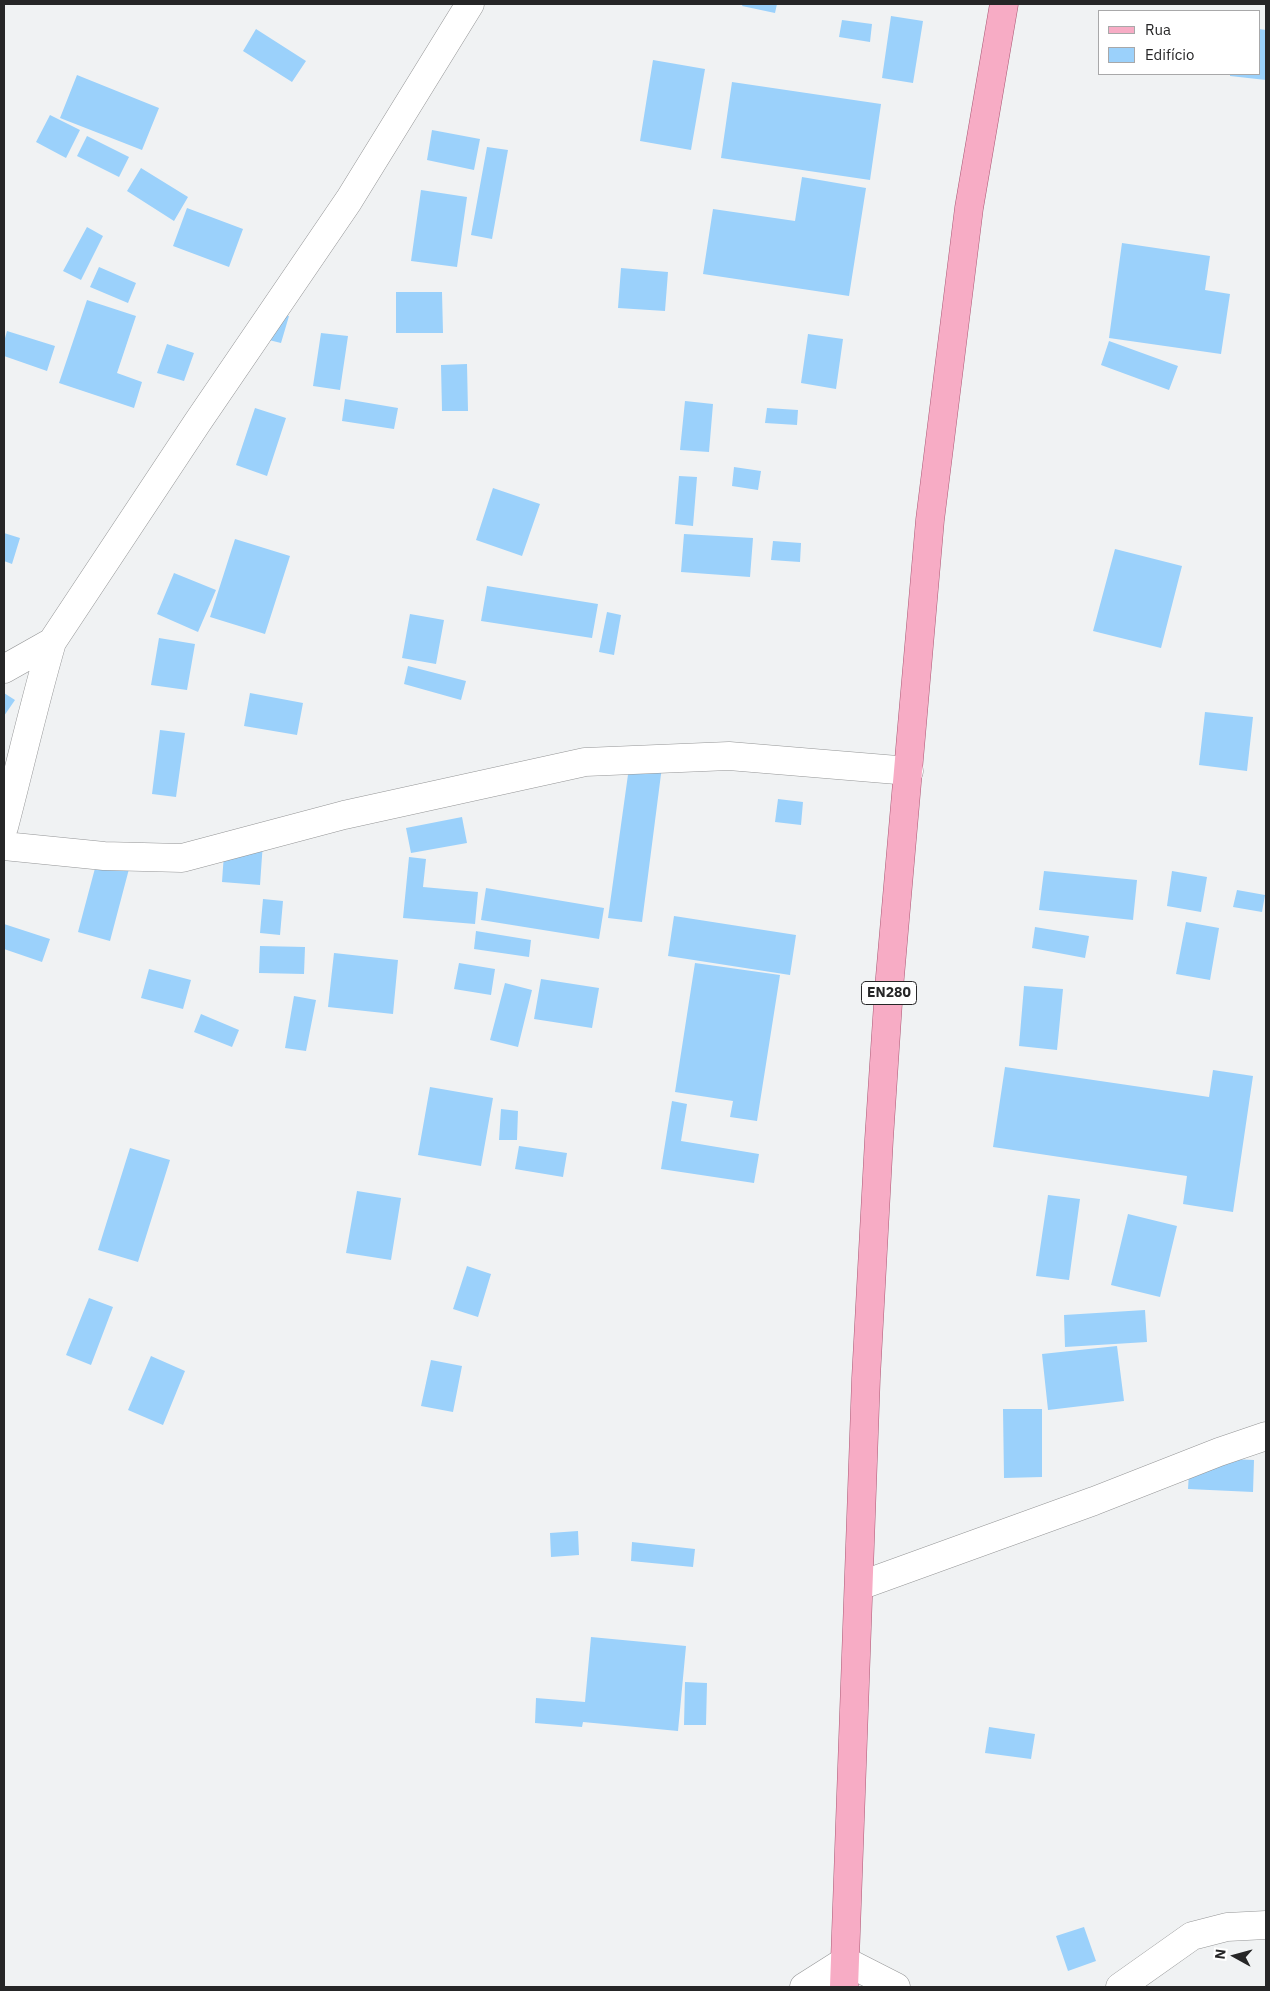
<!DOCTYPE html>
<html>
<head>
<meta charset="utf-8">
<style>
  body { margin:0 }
  #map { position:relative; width:1270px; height:1991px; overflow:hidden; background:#f0f2f3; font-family:"IBM Plex Sans",sans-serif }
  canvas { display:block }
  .frame { position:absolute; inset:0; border:5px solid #262627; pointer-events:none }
  .legend { position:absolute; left:1098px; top:10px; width:162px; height:65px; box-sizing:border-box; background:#fff; border:1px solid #a8a8a9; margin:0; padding:6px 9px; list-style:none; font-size:15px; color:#262627 }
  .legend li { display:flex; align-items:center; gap:10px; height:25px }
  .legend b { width:25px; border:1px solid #a8a8a9 }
  .north { position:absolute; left:1210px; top:1931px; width:50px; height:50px; -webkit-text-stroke:4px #fff; paint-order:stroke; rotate:277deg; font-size:14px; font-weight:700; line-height:20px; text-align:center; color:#262627 }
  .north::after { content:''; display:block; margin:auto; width:18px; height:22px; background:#262627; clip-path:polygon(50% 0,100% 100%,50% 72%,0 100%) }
</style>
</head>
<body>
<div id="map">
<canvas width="1270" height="1991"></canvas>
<div class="frame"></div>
<ul class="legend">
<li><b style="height:6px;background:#f7acc5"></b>Rua</li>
<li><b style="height:14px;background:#9bd1fb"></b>Edifício</li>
</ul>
<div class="north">N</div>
</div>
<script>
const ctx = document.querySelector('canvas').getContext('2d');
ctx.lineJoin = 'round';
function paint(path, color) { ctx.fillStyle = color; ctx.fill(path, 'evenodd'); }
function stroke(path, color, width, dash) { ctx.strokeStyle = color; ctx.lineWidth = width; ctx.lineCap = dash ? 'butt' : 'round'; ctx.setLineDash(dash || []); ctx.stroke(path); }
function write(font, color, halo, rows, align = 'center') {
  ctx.font = font + ' "IBM Plex Sans",sans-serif'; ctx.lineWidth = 4; ctx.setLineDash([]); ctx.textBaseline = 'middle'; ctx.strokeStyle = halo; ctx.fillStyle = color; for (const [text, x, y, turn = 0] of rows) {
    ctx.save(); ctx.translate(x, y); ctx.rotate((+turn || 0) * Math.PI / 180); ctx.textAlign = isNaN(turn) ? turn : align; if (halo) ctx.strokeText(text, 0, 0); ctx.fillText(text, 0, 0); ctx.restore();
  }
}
paint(new Path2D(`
  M743 4H777L775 13 742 6Z
  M891 16 923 21 913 83 882 78Z
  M842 20 872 24 870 42 839 37Z
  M256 29 306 61 292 82 243 51Z
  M1259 29 1266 30V80L1230 76V74H1259Z
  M653 60 705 69 691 150 640 141Z
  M77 75 159 108 142 150 60 118Z
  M732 82 881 104 870 180 721 158Z
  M50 115 80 130 66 158 36 142Z
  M432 130 480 139 474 170 427 160Z
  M87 136 129 157 119 177 77 156Z
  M487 147 508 150 492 239 471 235Z
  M141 168 188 197 174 221 127 191Z
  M802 177 866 188 849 296 703 274 713 209 795 221Z
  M421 190 467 197 457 267 411 261Z
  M187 208 243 229 229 267 173 246Z
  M87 227 103 236 81 280 63 271Z
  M1122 243 1210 256 1205 290 1230 294 1221 354 1109 338Z
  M99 267 136 283 128 303 90 287Z
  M621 268 668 272 665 311 618 308Z
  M396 292H442L443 333H396Z
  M87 300 136 316 117 373 142 382 134 408 59 383Z
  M273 311 289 316 281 343 265 339Z
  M7 331 55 346 47 371 4 356V342Z
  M321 333 348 336 340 390 313 386Z
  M808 334 843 339 836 389 801 383Z
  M1109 341 1178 366 1169 390 1101 365Z
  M167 344 194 353 184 381 157 373Z
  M467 364 468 411H442L441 365Z
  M345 399 398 408 394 429 342 421Z
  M685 401 713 404 709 452 680 450Z
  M255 408 286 418 267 476 236 465Z
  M767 408 798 410 797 425 765 423Z
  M734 467 761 471 758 490 732 486Z
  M679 476 697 477 693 526 675 524Z
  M493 488 540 504 522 556 476 540Z
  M4 533 20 538 12 564 4 561Z
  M684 534 753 538 750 577 681 572Z
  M235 539 290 556 265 634 210 617Z
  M773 541 801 543 800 562 771 560Z
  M1115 549 1182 566 1161 648 1093 631Z
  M174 573 216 590 198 632 157 614Z
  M487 586 598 604 592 638 481 621Z
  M607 612 621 615 614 655 599 652Z
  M410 614 444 620 436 664 402 658Z
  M159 638 195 644 187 690 151 685Z
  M408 666 466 681 461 700 404 684Z
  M4 693 15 700 4 716Z
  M250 693 303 703 297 735 244 726Z
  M1205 712 1253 717 1247 771 1199 765Z
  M160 730 185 733 176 797 152 794Z
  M632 746 664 751 642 922 608 918Z
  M778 799 803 802 801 825 775 822Z
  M462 817 467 843 411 853 406 828Z
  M225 839 263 842 260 885 222 882Z
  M102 842 134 850 110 941 78 932Z
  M409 857 426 859 423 887 478 892 475 924 403 918Z
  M1044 871 1137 880 1133 920 1039 910Z
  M1172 871 1207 877 1201 912 1167 906Z
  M486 888 604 908 599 939 481 920Z
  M1237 890 1265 895 1262 912 1233 907Z
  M263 899 283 901 280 935 260 933Z
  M674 916 796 935 790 975 668 956Z
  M1186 922 1219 928 1210 980 1176 974Z
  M4 924 50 939 42 962 4 949Z
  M1035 927 1089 936 1085 958 1032 948Z
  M476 931 531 940 529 957 474 949Z
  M260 946 305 947 304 974 259 973Z
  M334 953 398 960 393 1014 328 1007Z
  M459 963 495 969 491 995 454 989Z
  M695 963 780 975 757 1121 730 1117 733 1101 675 1092Z
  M149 969 191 980 183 1009 141 998Z
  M541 979 599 988 592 1028 534 1019Z
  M505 983 532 990 518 1047 490 1040Z
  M1024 986 1063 989 1057 1050 1019 1046Z
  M294 996 316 1000 306 1051 285 1048Z
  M201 1014 239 1030 232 1047 194 1032Z
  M1005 1067 1209 1097 1213 1070 1253 1076 1233 1212 1183 1204 1187 1176 993 1147Z
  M430 1087 493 1098 481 1166 418 1155Z
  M672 1101 687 1104 681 1141 759 1154 754 1183 661 1169Z
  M501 1109 518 1111 517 1140H499Z
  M519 1146 567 1153 563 1177 515 1169Z
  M130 1148 170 1160 138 1262 98 1250Z
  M357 1191 401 1198 391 1260 346 1253Z
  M1048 1195 1080 1199 1069 1280 1036 1276Z
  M1128 1214 1177 1226 1160 1297 1111 1285Z
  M467 1266 491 1274 478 1317 453 1309Z
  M89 1298 113 1307 91 1365 66 1355Z
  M1145 1310 1147 1342 1065 1347 1064 1315Z
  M1117 1346 1124 1401 1048 1410 1042 1354Z
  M151 1356 185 1371 163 1425 128 1410Z
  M431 1360 462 1366 453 1412 421 1406Z
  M1003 1409H1042V1477L1004 1478Z
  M1190 1457 1254 1460 1253 1492 1188 1489Z
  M578 1531 579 1555 551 1557 550 1533Z
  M632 1542 695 1549 693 1567 631 1561Z
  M591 1637 686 1646 678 1731 583 1722 582 1727 535 1723 536 1698 585 1702Z
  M685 1682 707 1683 706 1725H684Z
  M989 1727 1035 1734 1031 1759 985 1753Z
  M1084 1927 1096 1961 1068 1971 1056 1936Z`), '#9bd1fb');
const minor = new Path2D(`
  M4 669 52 642 197 423 349 200 470 4
  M4 827C20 766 34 704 52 642
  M4 846 104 856 182 858 344 815 585 762 729 756 909 771
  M859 1586 1094 1501 1219 1452 1266 1436
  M804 1987 845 1961 896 1987
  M1120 1987 1192 1936 1227 1927 1266 1925`);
const primary = new Path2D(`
  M844 1987 866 1378 879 1139 889 988 930 520 969 208 1004 4`);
stroke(minor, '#949596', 29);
stroke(primary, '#aa5975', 29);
stroke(minor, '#fff', 28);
stroke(primary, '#f7acc5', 28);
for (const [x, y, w] of [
  [889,993,55]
]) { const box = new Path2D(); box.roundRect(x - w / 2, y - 11.5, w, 23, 4); ctx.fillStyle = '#fff'; ctx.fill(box); stroke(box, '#262627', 1); }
write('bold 14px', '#262627', null, [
  ["EN280",889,993]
]);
</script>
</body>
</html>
